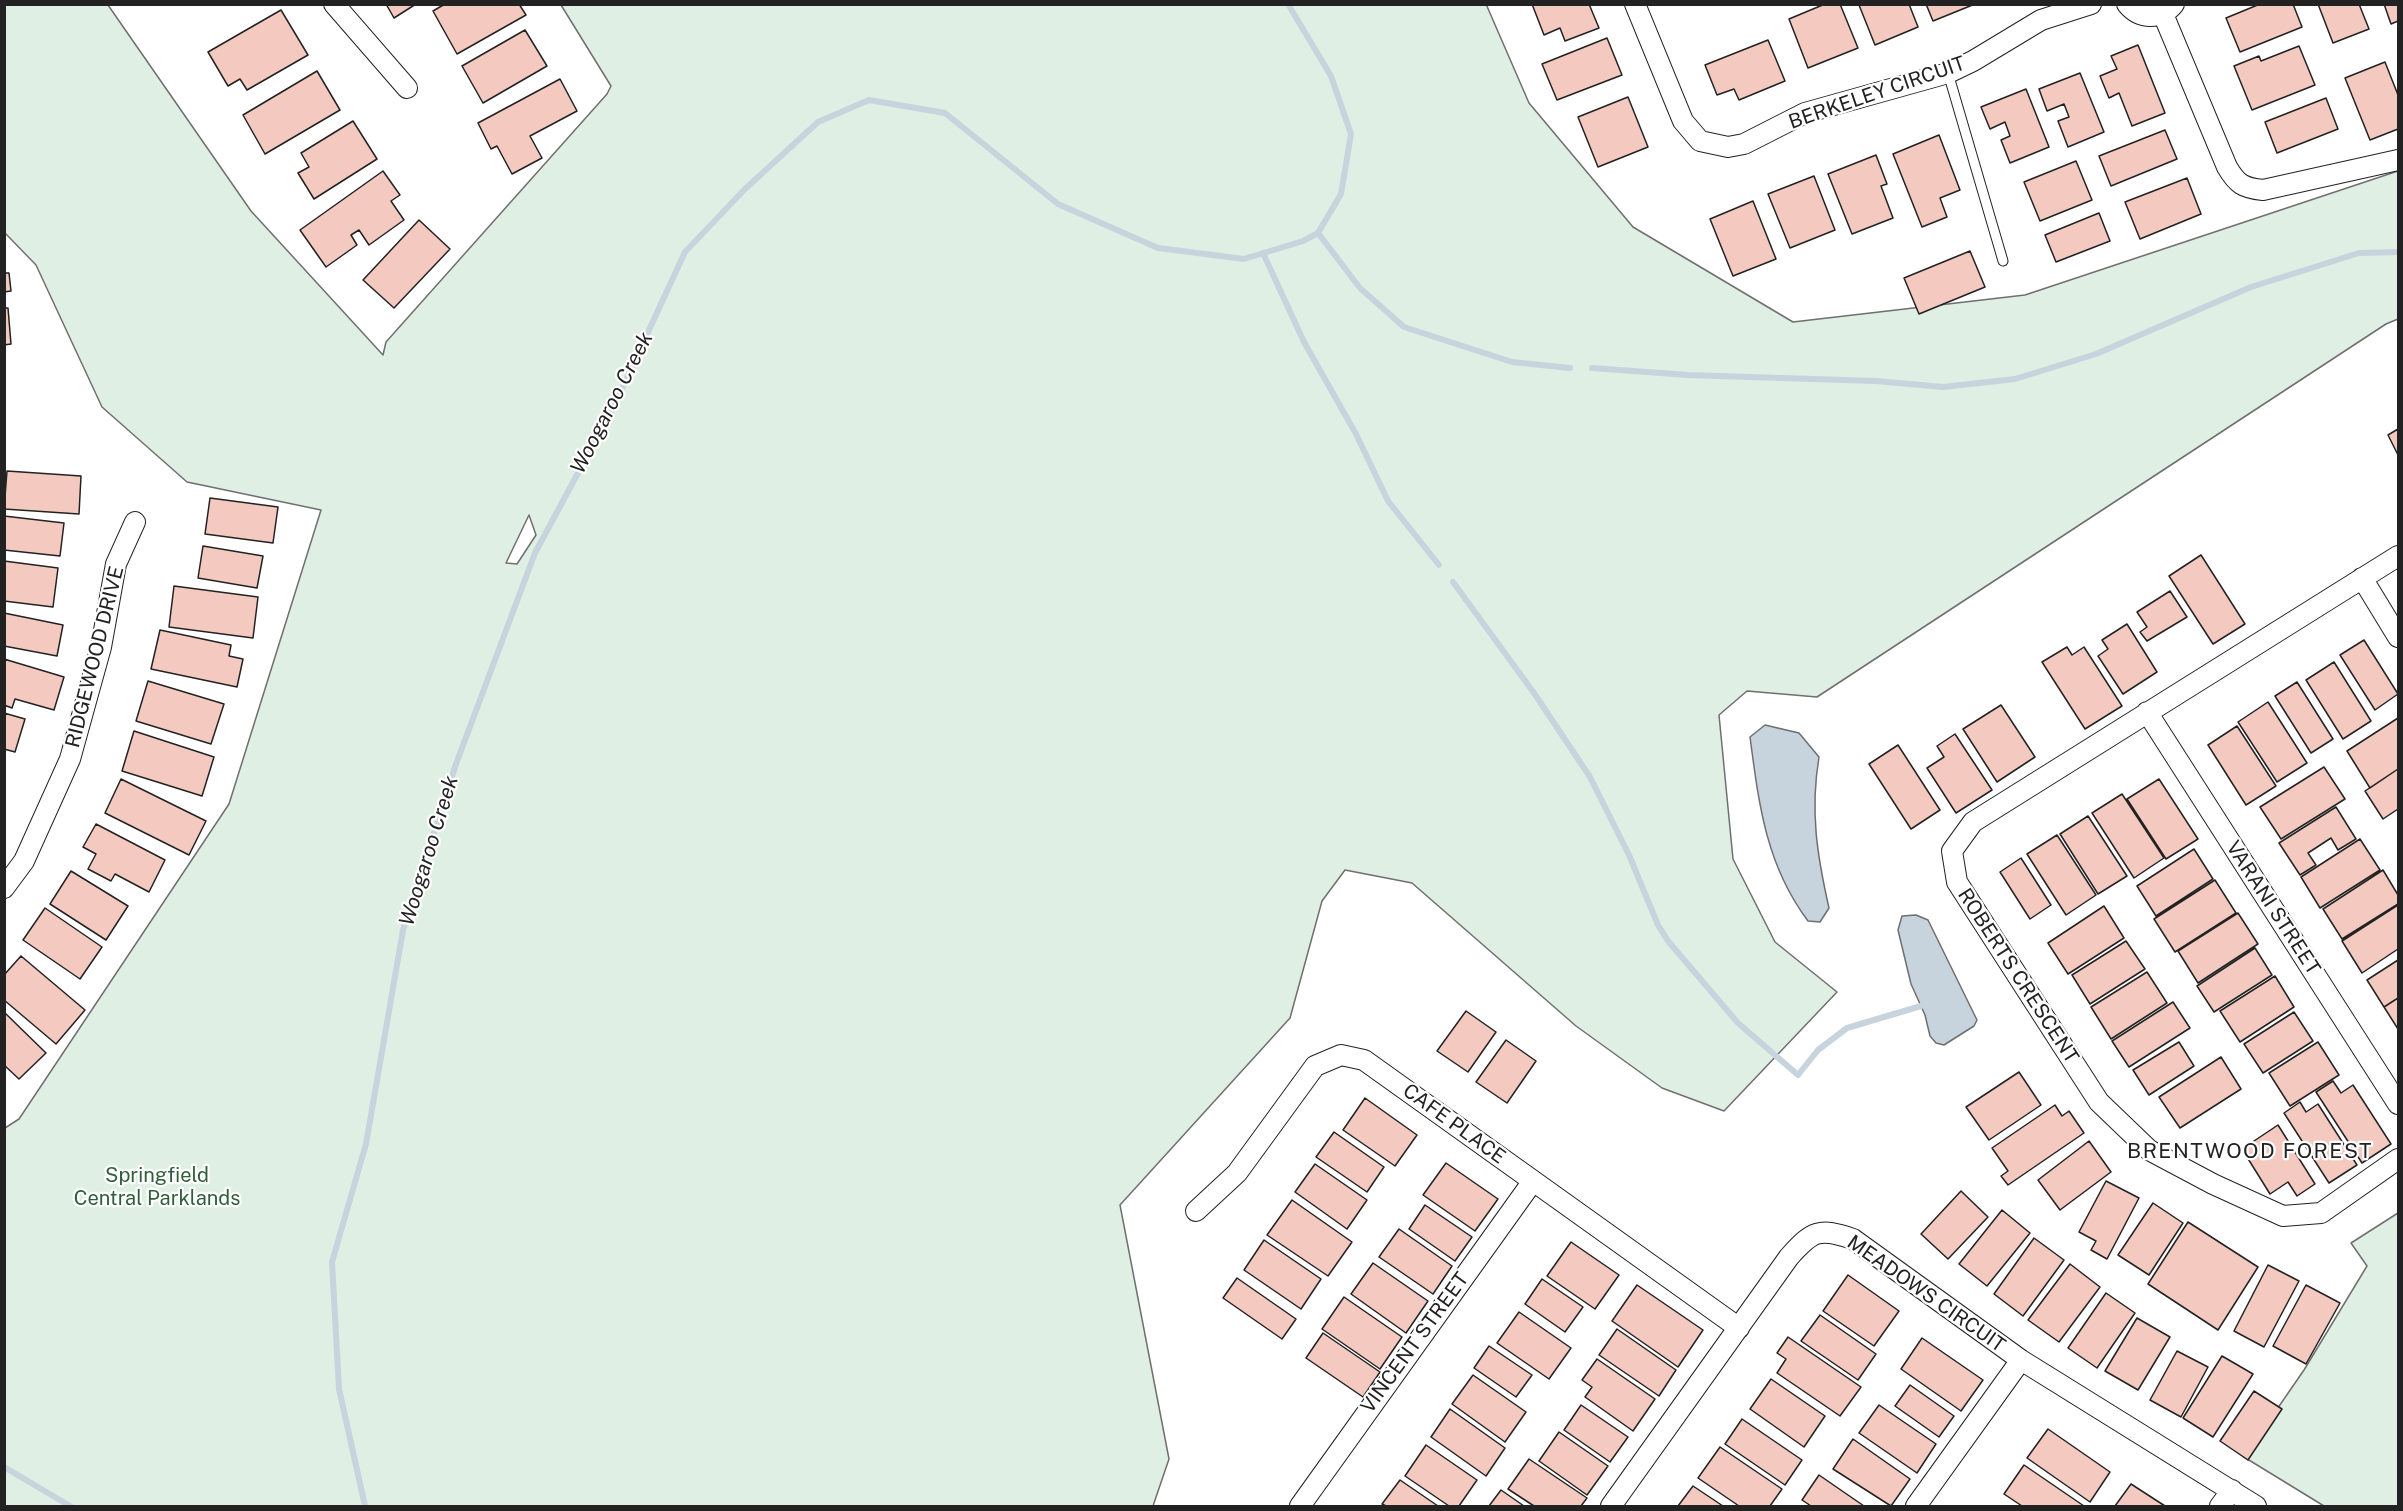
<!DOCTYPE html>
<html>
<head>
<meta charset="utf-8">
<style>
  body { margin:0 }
  #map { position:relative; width:2403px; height:1511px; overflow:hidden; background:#fff; font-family:"Public Sans",sans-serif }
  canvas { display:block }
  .frame { position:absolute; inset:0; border:6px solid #222; pointer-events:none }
</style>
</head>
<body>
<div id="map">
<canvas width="2403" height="1511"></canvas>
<div class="frame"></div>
</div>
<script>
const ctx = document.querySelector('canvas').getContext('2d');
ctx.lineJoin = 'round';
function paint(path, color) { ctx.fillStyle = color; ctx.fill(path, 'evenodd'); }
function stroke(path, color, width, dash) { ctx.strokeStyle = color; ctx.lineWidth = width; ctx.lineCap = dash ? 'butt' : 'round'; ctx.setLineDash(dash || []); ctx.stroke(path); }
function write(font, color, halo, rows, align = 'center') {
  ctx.font = font + ' "Public Sans",sans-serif'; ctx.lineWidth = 4.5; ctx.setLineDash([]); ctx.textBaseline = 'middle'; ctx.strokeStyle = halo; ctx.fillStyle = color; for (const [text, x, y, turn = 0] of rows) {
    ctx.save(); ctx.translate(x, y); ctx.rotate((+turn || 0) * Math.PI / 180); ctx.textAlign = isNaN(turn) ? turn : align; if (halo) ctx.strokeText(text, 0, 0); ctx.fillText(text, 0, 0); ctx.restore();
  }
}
const green = new Path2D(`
  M1486 4 1529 103 1633 227 1793 322 2025 295 2398 171V319L2386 324 1817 697 1747 691 1719 715 1733 859 1775 942 1837 992 1724 1111 1662 1088 1576 1026 1412 883 1345 870 1322 901 1290 1018 1120 1205 1169 1459 1153 1506H5V1128L19 1119 229 804 321 510 187 482 102 407 36 265 5 233V5H108L251 211 383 355 386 342 607 94 611 86 561 5ZM529 515 536 535 517 564 506 563Z
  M2398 1213V1506H2324L2244 1457 2304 1370 2367 1266 2351 1243Z`);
paint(green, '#e0efe3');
stroke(green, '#6f6f6f', 1.5);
const water = new Path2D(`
  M1765 725 1799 733 1819 757C1810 811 1817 855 1829 908L1820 922 1808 921C1766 865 1759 805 1750 737Z
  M1916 915 1928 920 1977 1020 1974 1026 1944 1045 1936 1043 1930 1036 1925 1015 1911 984 1898 930 1902 916Z`);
paint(water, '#c7d3dd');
stroke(water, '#6f6f6f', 1.5);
stroke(new Path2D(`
  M1318 233 1360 288 1404 327 1512 362 1570 368
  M1263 253 1304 342 1356 434 1388 501 1439 565
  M1592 368 1688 375 1876 381 1943 387 2015 379 2096 354 2251 287 2359 253 2398 252
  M1453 582 1534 693 1590 777 1629 855 1658 925 1668 941 1738 1023 1798 1075 1818 1050 1847 1028 1921 1006
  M4 1467 70 1506
  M365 1506 339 1389 332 1262 366 1144 403 930 456 764 535 553 614 406 685 252 745 189 818 122 869 100 945 113 1058 204 1158 248 1244 259 1303 241 1318 233 1341 194 1351 134 1331 76 1288 4`), '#c7d3dd', 6);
const building = new Path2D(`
  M386 4H416L394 18Z
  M445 4H519L526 15 457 54 433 11Z
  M1532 4H1589L1599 28 1565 41 1560 28 1544 35Z
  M1825 4H1840L1858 48 1808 68 1789 19Z
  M1909 4 1918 27 1875 45 1859 5Z
  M1926 4H1975L1933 21Z
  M2260 4H2293L2302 27 2240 52 2226 18Z
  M2318 4H2359L2369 29 2333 43Z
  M2384 4H2398V21L2391 24Z
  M281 10 308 55 247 90 240 79 228 86 208 52Z
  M525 30 547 66 483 103 462 66Z
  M1607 38 1622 75 1557 100 1542 64Z
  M1768 40 1785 81 1739 100 1734 89 1717 95 1705 65Z
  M2138 45 2165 113 2132 126 2119 93 2109 98 2100 76 2117 69 2111 56Z
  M2299 46 2315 85 2252 110 2234 66 2259 56 2261 61Z
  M2385 62 2398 95V129L2370 140 2345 78Z
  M317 71 340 110 265 154 243 115Z
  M2080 73 2104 132 2068 147 2058 121 2069 117 2064 104 2047 111 2039 89Z
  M560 79 577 111 530 136 542 158 512 174 497 146 491 149 478 123Z
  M2026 89 2049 147 2010 163 2001 140 2010 136 2005 122 1990 129 1981 107Z
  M1628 97 1648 147 1598 167 1578 117Z
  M2326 98 2338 129 2277 153 2265 122Z
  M353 121 377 159 314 199 298 173 309 167 301 153Z
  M2165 130 2177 159 2111 186 2099 156Z
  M1939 135 1960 190 1940 198 1947 217 1922 227 1893 154Z
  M1876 155 1887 184 1881 186 1893 218 1852 234 1828 174Z
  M2076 161 2092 200 2040 221 2024 182Z
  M383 171 400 195 391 201 404 220 369 245 359 230 351 235 357 245 326 267 300 230Z
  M1814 176 1835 230 1790 248 1768 194Z
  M2187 178 2201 214 2140 239 2125 202Z
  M1753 201 1776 259 1733 276 1710 219Z
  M2099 213 2110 241 2056 262 2045 235Z
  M419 220 450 249 394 308 363 280Z
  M1970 251 1985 287 1919 314 1904 278Z
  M4 273H9L11 291 4 292Z
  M4 308H8L11 344 4 345Z
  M2398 429V455L2388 435Z
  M7 471 81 476 79 514 4 509Z
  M210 498 278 507 273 543 205 534Z
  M4 516 64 523 60 556 4 550Z
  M203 546 263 556 257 588 198 578Z
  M2201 555 2245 624 2213 644 2169 576Z
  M4 561 58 568 53 607 4 601Z
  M174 586 258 597 253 638 169 627Z
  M2170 591 2187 617 2147 641 2140 632 2147 627 2137 612Z
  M4 613 63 625 57 656 4 646Z
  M2127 624 2157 672 2123 694 2098 656 2108 649 2102 640Z
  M160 630 231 645 229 656 243 659 237 687 151 669Z
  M2364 640 2398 694 2375 710 2340 655Z
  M2067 647 2072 655 2084 647 2122 706 2085 729 2042 662Z
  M4 659 64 677 54 710 15 699 12 708 4 705Z
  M2334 662 2371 721 2343 739 2306 680Z
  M148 681 224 704 211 744 136 721Z
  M2297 682 2333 739 2311 753 2275 696Z
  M2268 702 2307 763 2277 782 2238 722Z
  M2001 705 2035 757 1997 782 1963 729Z
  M4 713 25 719 15 752 4 749Z
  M2398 718V769L2370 788 2347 751Z
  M2237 726 2276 786 2246 805 2208 745Z
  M134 731 214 757 202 796 122 771Z
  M1955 734 1992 790 1956 813 1927 768 1944 757 1937 746Z
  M1898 745 1940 810 1911 829 1869 764Z
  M2324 767 2345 799 2281 839 2260 807Z
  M2398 769V809L2383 819 2365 791Z
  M121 779 206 821 189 855 105 813Z
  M2159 779 2198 839 2166 859 2127 799Z
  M2122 794 2164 858 2134 878 2092 813Z
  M2336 807 2356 839 2338 850 2331 838 2308 853 2316 865 2300 875 2279 843Z
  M2088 816 2127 876 2098 894 2060 834Z
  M96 824 165 860 149 892 115 874 111 881 88 869 96 854 83 847Z
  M2057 835 2096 895 2066 915 2027 854Z
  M2360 839 2380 870 2320 908 2301 877Z
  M2194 849 2213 879 2156 916 2137 886Z
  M2021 858 2051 905 2030 919 2000 872Z
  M2383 870 2398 895V904L2342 939 2323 909Z
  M71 871 128 906 106 940 50 904Z
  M2215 880 2236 913 2175 952 2154 919Z
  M2398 905V949L2362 973 2342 941Z
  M2104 906 2124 938 2068 974 2048 943Z
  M45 908 102 947 80 979 23 940Z
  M2238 913 2258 944 2198 983 2178 951Z
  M2126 941 2145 969 2090 1004 2072 975Z
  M2255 948 2272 975 2214 1012 2197 986Z
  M21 956 85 1010 56 1044 4 1000V975Z
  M2398 960V998L2384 1007 2367 980Z
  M2147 972 2167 1003 2111 1039 2091 1007Z
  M2275 976 2294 1007 2240 1042 2220 1011Z
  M2398 998V1029L2384 1007Z
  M2173 1002 2190 1028 2129 1067 2112 1041Z
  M1466 1011 1496 1032 1468 1072 1437 1051Z
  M4 1012 46 1053 19 1079 4 1065Z
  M2294 1012 2313 1041 2263 1073 2244 1044Z
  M1506 1040 1536 1061 1507 1103 1476 1082Z
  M2179 1042 2194 1066 2149 1095 2133 1070Z
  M2318 1042 2339 1075 2290 1106 2269 1073Z
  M2221 1057 2241 1089 2180 1128 2159 1097Z
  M2019 1072 2041 1105 1989 1140 1966 1107Z
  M2333 1081 2341 1093 2353 1085 2391 1144 2362 1163 2316 1092Z
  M1365 1098 1417 1135 1395 1166 1343 1130Z
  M2300 1102 2306 1112 2318 1104 2357 1165 2329 1183 2284 1113Z
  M2055 1105 2062 1116 2069 1111 2084 1133 2008 1185 2001 1176 2008 1171 1992 1148Z
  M2278 1125 2315 1184 2297 1196 2288 1182 2270 1194 2242 1149Z
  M1334 1132 1384 1167 1367 1192 1316 1157Z
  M2089 1141 2111 1172 2060 1210 2038 1180Z
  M1446 1163 1498 1199 1475 1231 1423 1195Z
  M1315 1164 1367 1200 1347 1229 1295 1192Z
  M2106 1181 2139 1198 2107 1259 2091 1250 2096 1241 2079 1232Z
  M1961 1191 1988 1217 1948 1259 1921 1234Z
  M1292 1200 1352 1242 1328 1276 1267 1235Z
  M2153 1203 2183 1223 2149 1275 2118 1255Z
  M1425 1205 1472 1237 1455 1261 1409 1229Z
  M2002 1210 2030 1233 1987 1286 1959 1264Z
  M2188 1222 2258 1267 2218 1330 2148 1284Z
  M1399 1229 1452 1266 1433 1294 1379 1257Z
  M2034 1238 2064 1260 2023 1316 1994 1294Z
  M1264 1240 1321 1279 1301 1309 1244 1270Z
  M1571 1242 1619 1275 1595 1309 1547 1276Z
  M1373 1263 1428 1301 1406 1333 1351 1294Z
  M2070 1264 2100 1287 2059 1342 2028 1320Z
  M2268 1265 2299 1281 2264 1347 2234 1331Z
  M1848 1275 1899 1311 1874 1346 1823 1311Z
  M1237 1278 1296 1319 1282 1339 1223 1298Z
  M1542 1279 1583 1307 1565 1332 1525 1304Z
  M1637 1285 1703 1330 1678 1367 1612 1321Z
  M2306 1285 2340 1303 2306 1364 2273 1346Z
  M2106 1293 2135 1313 2097 1368 2068 1348Z
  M1344 1297 1402 1337 1380 1369 1322 1329Z
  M1519 1312 1571 1348 1549 1379 1497 1343Z
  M1820 1315 1876 1354 1858 1380 1801 1341Z
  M2137 1318 2170 1337 2138 1390 2105 1371Z
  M1617 1329 1676 1370 1659 1396 1599 1355Z
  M1323 1333 1380 1372 1363 1397 1306 1358Z
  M1788 1337 1861 1387 1840 1416 1777 1373 1786 1359 1777 1353Z
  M1922 1338 1983 1380 1961 1411 1901 1369Z
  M1489 1346 1532 1375 1516 1397 1474 1368Z
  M2177 1351 2208 1367 2181 1417 2150 1400Z
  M2222 1356 2253 1374 2213 1437 2183 1418Z
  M1597 1359 1655 1399 1633 1431 1585 1397 1592 1387 1582 1380Z
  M1473 1375 1526 1412 1505 1442 1452 1404Z
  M1771 1379 1825 1416 1804 1447 1750 1409Z
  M1910 1385 1954 1416 1939 1437 1895 1406Z
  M2254 1391 2282 1409 2248 1460 2220 1441Z
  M1581 1405 1628 1437 1610 1462 1564 1430Z
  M1879 1405 1936 1444 1917 1473 1859 1433Z
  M1450 1409 1505 1448 1486 1476 1431 1437Z
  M1742 1419 1802 1460 1785 1485 1725 1444Z
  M2048 1429 2110 1472 2090 1502 2027 1458Z
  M1559 1432 1608 1466 1587 1495 1539 1461Z
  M1853 1439 1910 1479 1891 1506 1833 1469Z
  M1426 1445 1477 1480 1459 1506H1449L1405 1476Z
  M1720 1447 1782 1489 1770 1506H1739L1698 1478Z
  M1529 1459 1587 1498 1581 1506H1534L1508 1489Z
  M2024 1465 2084 1506H2022L2004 1494Z
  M1819 1475 1864 1506H1811L1802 1500Z
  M1400 1480 1438 1506H1386L1382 1504Z
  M2131 1484 2165 1506H2115Z
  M1693 1486 1723 1506H1678Z
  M1501 1490 1524 1506H1489Z`);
paint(building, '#f3c9c0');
stroke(building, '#222', 1.5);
const service = new Path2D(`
  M1948 73 2003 261`);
const minor = new Path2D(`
  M334 4 407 88
  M1635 4 1683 121 1700 141 1728 147 1744 144 1805 113 1948 73 1973 61 2041 20 2091 4
  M2127 4C2140 20 2161 20 2174 4
  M2163 14 2227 167C2237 184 2243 188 2263 190L2398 160
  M2398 556 1973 822 1952 851 1957 882 2099 1102 2149 1150 2213 1184 2283 1216 2321 1213 2398 1159
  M2362 578 2398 637
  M2147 712 2398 1104
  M4 888 24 861 70 759 101 647 116 564 135 522
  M1196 1211 1237 1173 1315 1066 1341 1055 1364 1060 1739 1328
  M1300 1506 1533 1181
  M1611 1506 1789 1257C1812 1231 1819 1227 1853 1239L2021 1360 2256 1506
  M1916 1506 2021 1360
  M2220 1506 2232 1490`);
stroke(service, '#222', 11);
stroke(minor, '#222', 22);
stroke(service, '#fff', 9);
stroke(minor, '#fff', 20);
write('20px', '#222', '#fff', [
  ["BERKELEY CIRCUIT",1877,93,-19],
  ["RIDGEWOOD DRIVE",95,657,-76],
  ["VARANI STREET",2273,908,57],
  ["ROBERTS CRESCENT",2018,976,57],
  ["CAFE PLACE",1454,1124,36],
  ["MEADOWS CIRCUIT",1926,1294,35],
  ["VINCENT STREET",1415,1343,-54]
]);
write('20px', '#2f5e38', '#fff', [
  ["Springfield",157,1176],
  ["Central Parklands",157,1199]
]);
write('italic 21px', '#222', '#fff', [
  ["Woogaroo Creek",612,403,-63],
  ["Woogaroo Creek",429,851,-73]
]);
ctx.letterSpacing = '1.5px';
write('21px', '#222', '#fff', [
  ["BRENTWOOD FOREST",2250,1152]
]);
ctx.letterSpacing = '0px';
</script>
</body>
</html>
